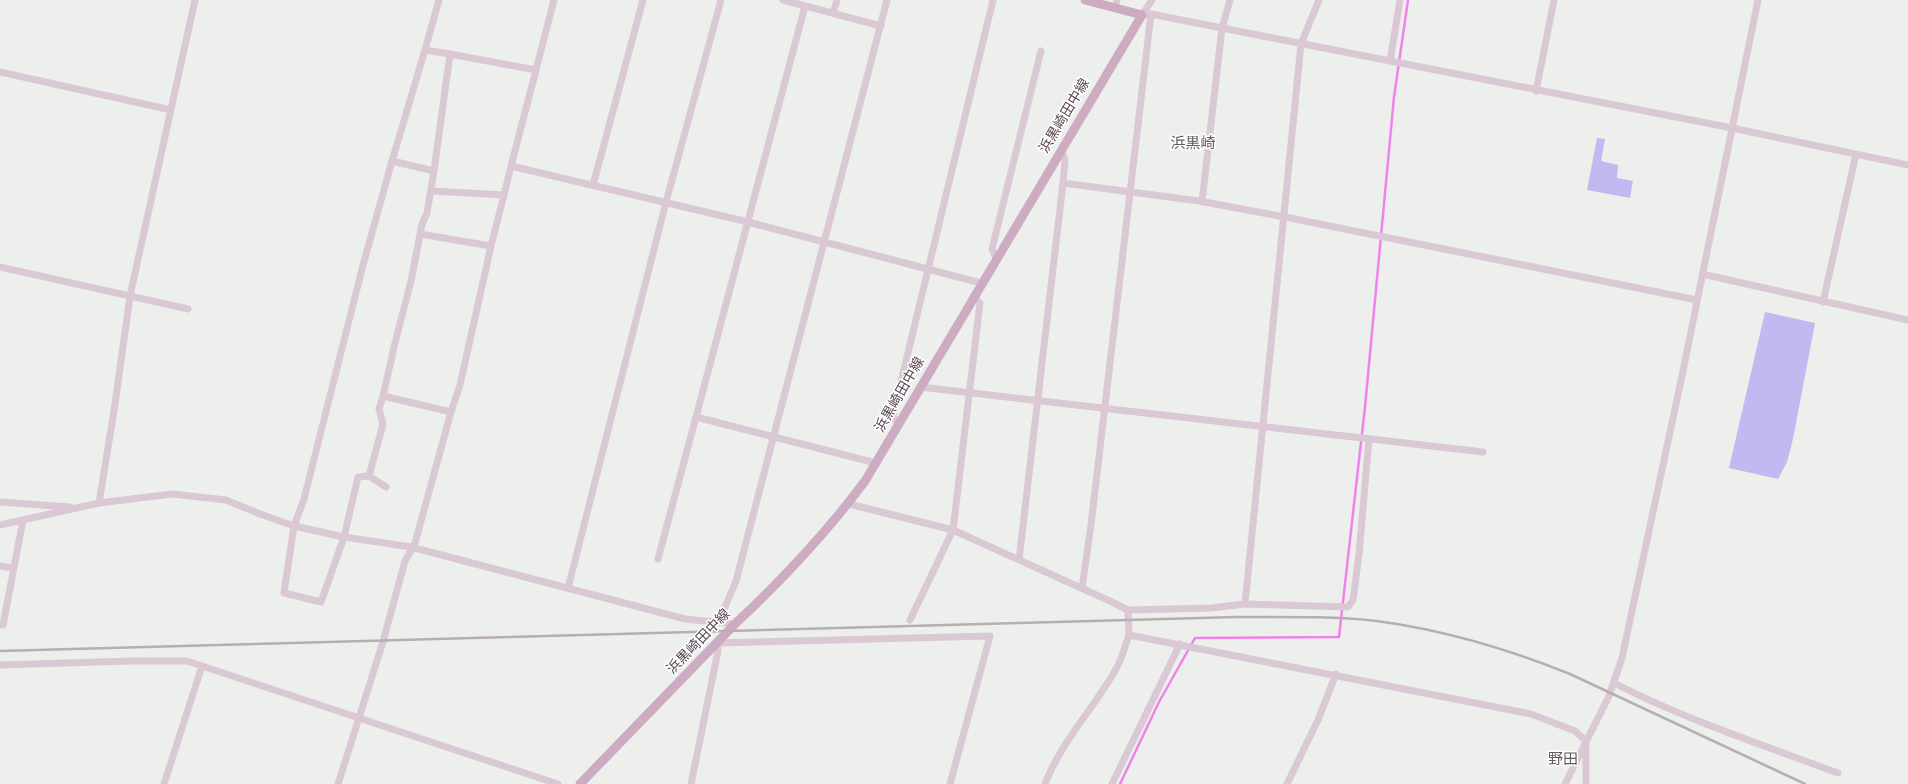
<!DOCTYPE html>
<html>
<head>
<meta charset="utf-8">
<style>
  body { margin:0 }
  canvas { display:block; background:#edefec }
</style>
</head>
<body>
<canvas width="1908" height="784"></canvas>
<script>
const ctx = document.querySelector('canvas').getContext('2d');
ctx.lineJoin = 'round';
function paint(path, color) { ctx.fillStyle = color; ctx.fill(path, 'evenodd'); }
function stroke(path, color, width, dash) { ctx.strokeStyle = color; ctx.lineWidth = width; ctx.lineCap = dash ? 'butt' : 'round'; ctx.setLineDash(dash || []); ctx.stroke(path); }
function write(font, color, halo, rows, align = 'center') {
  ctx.font = font + ' Signika,"Noto Sans JP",sans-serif'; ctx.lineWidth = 3; ctx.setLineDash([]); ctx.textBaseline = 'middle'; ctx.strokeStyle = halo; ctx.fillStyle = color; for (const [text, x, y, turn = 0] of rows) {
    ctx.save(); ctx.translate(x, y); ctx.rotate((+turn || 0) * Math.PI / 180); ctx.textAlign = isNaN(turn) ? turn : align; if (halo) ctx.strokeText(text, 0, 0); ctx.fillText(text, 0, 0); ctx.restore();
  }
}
paint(new Path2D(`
  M1597 138 1605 139 1601 161 1618 165 1617 178 1633 181 1630 198 1587 190Z
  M1765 312 1815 323 1793 439 1787 462 1778 479 1729 468Z`), '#c4b8f0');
stroke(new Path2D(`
  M1120 784 1159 702 1195 638 1339 637 1365 407 1394 97 1408 0`), '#ef83eb', 2.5);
stroke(new Path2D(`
  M783 0 881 26
  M1115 8 1117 0
  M833 13 837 0
  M1142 15 1151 14 1222 28 1732 128 1908 165
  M1142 15 1152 0
  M425 50 439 0
  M450 54 536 70 511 166
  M1390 61 1400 0
  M536 70 554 0
  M0 72 171 110
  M1536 91 1554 0
  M1061 150 1065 160 1063 183 1199 201 1285 217 1697 300
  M392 161 434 171 427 213 422 224 411 281 395 343 383 396 379 409 383 424 369 476 358 477 344 537 321 602 284 593 294 526 304 499 363 265Z
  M392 161 425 50 450 54 434 171
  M593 185 643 0
  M431 191 504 195 511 166 748 222 981 283
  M1202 202 1222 28 1230 0
  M420 234 491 246 504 195
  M996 258 992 249 1041 51
  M0 267 188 309
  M1702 274 1908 320
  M1823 302 1856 154
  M920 387 1483 452
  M383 396 451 412 460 385 491 246
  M696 417 805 6
  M898 425 893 415 993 0
  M369 476 386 487
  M0 502 70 507
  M99 503 114 411 130 296 195 0
  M849 504 953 530 1112 602 1128 610 1129 635
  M0 525 99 503 172 494 226 500 260 514 294 526 344 537 411 547 685 619 735 624
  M658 559 696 417 876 463
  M1019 560 1063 183
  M0 566 14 568
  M568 588 666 202 721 0
  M1082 588 1091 525 1151 14
  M1245 604 1301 44 1319 0
  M1128 610 1211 608 1245 604 1348 607 1353 600 1359 554 1369 439
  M910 620 953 530 980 303 973 297
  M719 621 736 581 887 0
  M0 625H3L23 520
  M0 665 130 661H187L558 784
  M1614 683C1686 720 1763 745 1838 773
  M164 784 202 666
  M338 784 382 645 405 561 415 543 451 412
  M691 784 718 651 717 643 990 636 950 784
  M1045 784C1062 740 1093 710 1116 669 1122 659 1125 646 1129 635L1531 714 1575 731 1586 741V784
  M1112 784 1180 644
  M1287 784 1318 720 1336 674
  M1565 784 1609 696 1622 658 1683 371 1758 0`), '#dbc8d5', 7);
stroke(new Path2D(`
  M580 784 735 624C782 580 827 532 865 481L1142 15 1085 0`), '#cdabc2', 9);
stroke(new Path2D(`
  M0 651 1237 617C1284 617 1331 616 1377 621 1444 630 1508 649 1570 674L1805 784`), '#b7aeb3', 2.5);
write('14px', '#5a4454', '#fff', [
  ["浜黒崎田中線",1065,116,-59],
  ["浜黒崎田中線",900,395,-60],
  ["浜黒崎田中線",699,642,-46]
]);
write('15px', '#62595e', '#fff', [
  ["浜黒崎",1193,144],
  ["野田",1563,760]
]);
</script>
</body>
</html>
